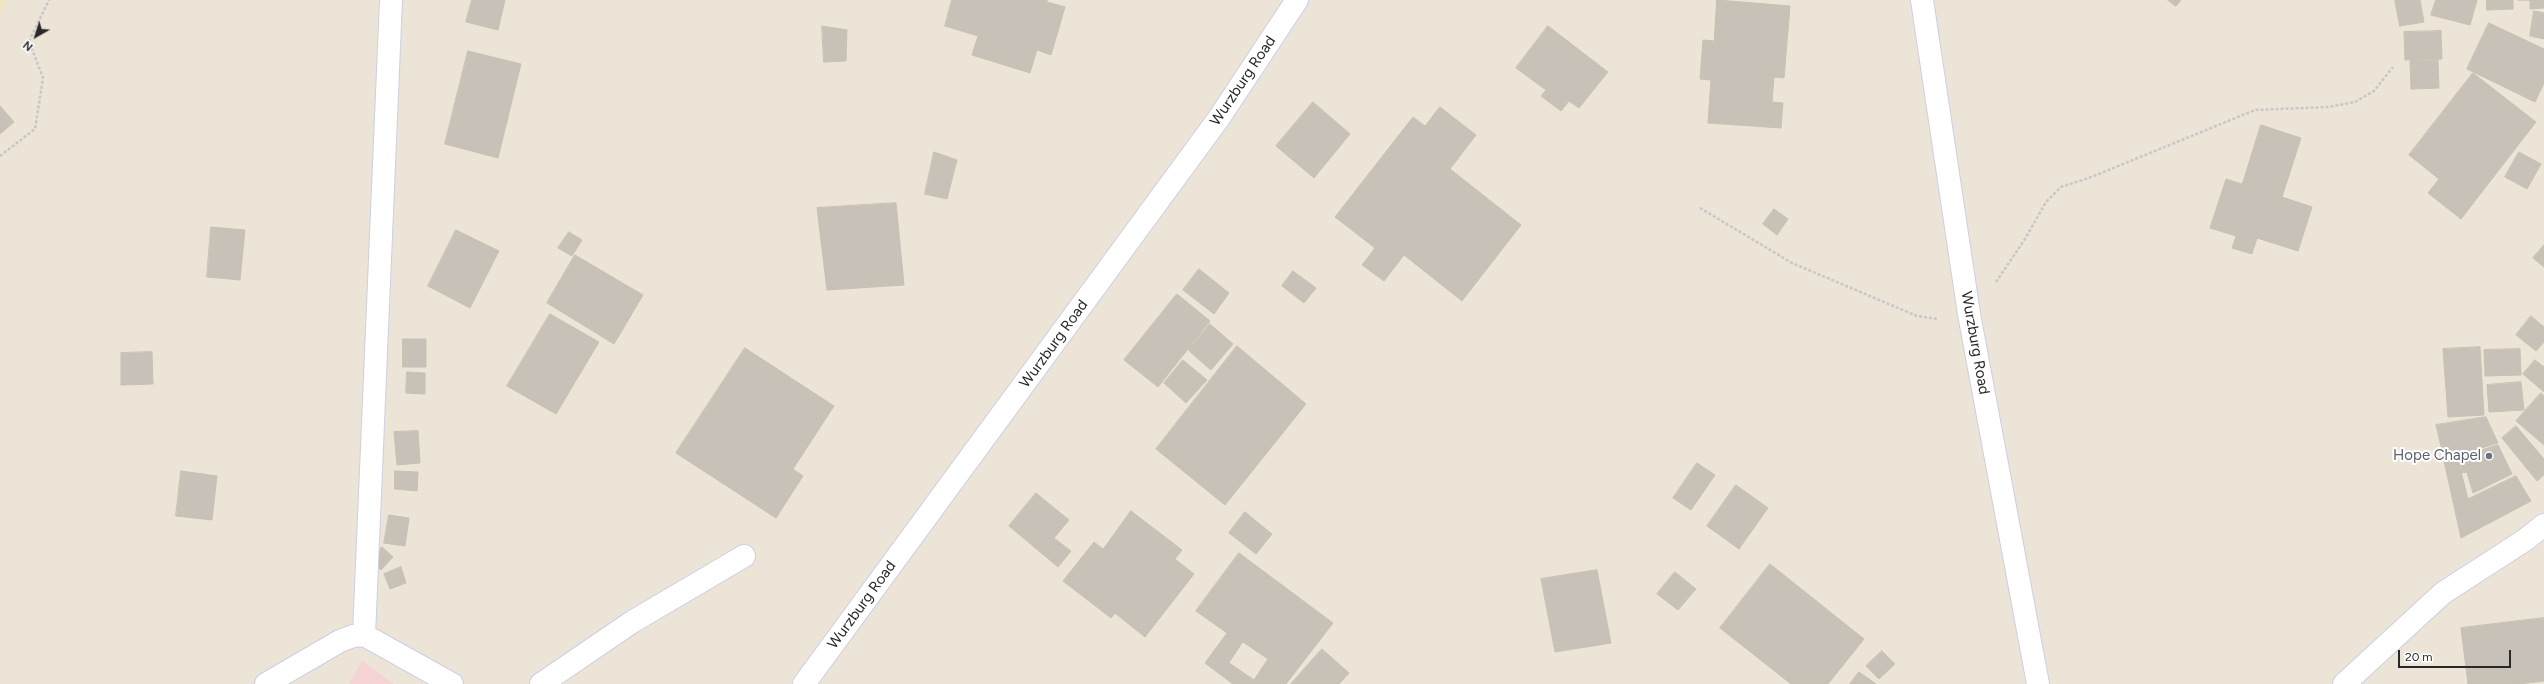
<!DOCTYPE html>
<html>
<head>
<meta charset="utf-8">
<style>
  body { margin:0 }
  #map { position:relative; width:2544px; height:684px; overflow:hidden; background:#ece4d7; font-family:Figtree,sans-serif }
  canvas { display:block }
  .north { position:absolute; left:16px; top:16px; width:40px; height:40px; -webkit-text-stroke:3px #fff; paint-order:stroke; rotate:219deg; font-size:11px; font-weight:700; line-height:16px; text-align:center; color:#282828 }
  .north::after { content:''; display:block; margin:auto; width:14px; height:18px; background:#282828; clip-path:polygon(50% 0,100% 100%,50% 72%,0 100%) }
  .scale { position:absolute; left:2398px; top:650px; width:113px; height:18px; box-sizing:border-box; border:2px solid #282828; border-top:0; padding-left:5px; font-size:12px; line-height:14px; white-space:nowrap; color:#282828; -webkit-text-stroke:3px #fff; paint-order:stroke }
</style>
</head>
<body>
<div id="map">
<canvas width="2544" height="684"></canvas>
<div class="north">N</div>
<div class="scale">20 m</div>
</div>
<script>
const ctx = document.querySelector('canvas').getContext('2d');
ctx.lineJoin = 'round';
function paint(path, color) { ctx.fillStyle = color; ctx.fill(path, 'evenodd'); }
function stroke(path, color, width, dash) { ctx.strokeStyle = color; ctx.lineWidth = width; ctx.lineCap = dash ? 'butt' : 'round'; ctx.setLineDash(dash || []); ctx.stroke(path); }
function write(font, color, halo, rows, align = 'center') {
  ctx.font = font + ' Figtree,sans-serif'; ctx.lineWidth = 4; ctx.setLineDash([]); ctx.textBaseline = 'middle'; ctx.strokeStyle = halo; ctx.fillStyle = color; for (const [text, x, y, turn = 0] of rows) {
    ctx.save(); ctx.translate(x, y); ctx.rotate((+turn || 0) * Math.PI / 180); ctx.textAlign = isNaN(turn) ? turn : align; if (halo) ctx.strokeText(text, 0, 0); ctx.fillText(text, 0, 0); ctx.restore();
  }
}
paint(new Path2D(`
  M0 0H8L0 19Z`), '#f0e5c4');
paint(new Path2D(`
  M362 661 394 684H349Z`), '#f5d3d3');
const building = new Path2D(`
  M472 0H505L498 30 466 22Z
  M952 0H1047V2L1065 7 1051 55 1037 50 1030 73 972 55 978 36 945 26Z
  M1717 0 1790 6 1784 78 1774 77 1772 102 1783 103 1781 128 1708 123 1711 80 1700 79 1703 40 1714 41Z
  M2168 0H2181L2176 6Z
  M2395 0H2420L2424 22 2400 26Z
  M2436 0H2477L2470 25 2431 15Z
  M2487 0H2513V9L2487 10Z
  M2518 0H2544V8L2530 9V0Z
  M2534 11 2544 13V39L2530 36Z
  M2489 23 2544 49V83L2535 102 2467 69Z
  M822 26 847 30 846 61 824 62Z
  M1548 26 1608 72 1579 108 1569 101 1561 111 1541 96 1546 90 1516 68Z
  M2441 31 2442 59 2405 60 2404 32Z
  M468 51 521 64 498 158 445 144Z
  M2438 60 2439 88 2411 89 2410 61Z
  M2473 73 2536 122 2461 219 2428 193 2439 179 2409 155Z
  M1313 102 1350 134 1314 178 1276 146Z
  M0 106 14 122 0 134Z
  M1440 107 1476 135 1450 169 1521 225 1462 301 1404 255 1384 281 1362 265 1375 248 1335 217 1413 117 1425 126Z
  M2261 125 2301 138 2282 197 2312 207 2298 251 2257 238 2252 254 2232 248 2236 236 2210 228 2226 179 2242 184Z
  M934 152 957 160 947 199 925 194Z
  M2519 152 2541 164 2527 189 2505 177Z
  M896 203 904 285 827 290 817 208Z
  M1774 209 1788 219 1777 235 1763 224Z
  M211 227 245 230 240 280 207 277Z
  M456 230 499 251 470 308 428 286Z
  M569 232 582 240 572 256 558 248Z
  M2544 245V267L2533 258Z
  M575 255 643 295 614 344 547 303Z
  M1199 269 1229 293 1214 314 1183 290Z
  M1293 271 1316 288 1304 303 1282 286Z
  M1177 294 1210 321 1158 387 1124 360Z
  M550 314 599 342 556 414 507 386Z
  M2531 316 2544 327V342L2536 351 2516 335Z
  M1210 324 1233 344 1211 370 1188 350Z
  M403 339H426V367H403Z
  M1237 346 1306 404 1225 505 1156 449Z
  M2480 347 2484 415 2448 417 2443 349Z
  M745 348 834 406 793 469 803 476 776 518 676 453Z
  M2520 349 2521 375 2485 376 2484 350Z
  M152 352 153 384 121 385V353Z
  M1183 360 1207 380 1186 403 1164 383Z
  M2535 360 2544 367V392L2523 374Z
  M407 372 425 373V394L406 393Z
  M2521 382 2524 410 2489 412 2487 385Z
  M2541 393 2544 396V445L2516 421Z
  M2486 417 2498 443 2444 459 2436 425Z
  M2516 426 2544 459V475L2537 481 2502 438Z
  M418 431 420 463 397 465 394 432Z
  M2498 445 2512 474 2473 493 2467 472 2462 473 2459 458Z
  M2457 456 2468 499 2454 506 2444 461Z
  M1697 463 1715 475 1691 510 1673 498Z
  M181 471 217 476 212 520 176 516Z
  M395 471 418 472 417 491 395 489Z
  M2516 476 2531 501 2461 538 2454 506Z
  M1736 485 1768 508 1739 549 1707 526Z
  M1036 493 1069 520 1054 538 1071 551 1058 567 1009 526Z
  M1131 511 1182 550 1175 559 1194 574 1145 637 1115 613 1111 618 1063 581 1094 542 1103 549Z
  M1245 512 1272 534 1256 554 1229 533Z
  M389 515 409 518 405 546 384 543Z
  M382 547 393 557 381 570 372 561Z
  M1239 553 1333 623 1286 684H1233L1205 663 1227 633 1196 611ZM1243 642 1268 659 1254 680 1229 663Z
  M1770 564 1864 639 1828 684H1791L1720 628Z
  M401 567 406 583 390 589 384 574Z
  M1597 570 1611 643 1555 652 1541 579Z
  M1675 572 1696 589 1678 610 1657 594Z
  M2544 618V681L2519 684H2468L2461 628Z
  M1322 649 1349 673 1339 684H1291Z
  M1882 651 1895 664 1879 679 1866 666Z
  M1859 672 1876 684H1850Z`);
paint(building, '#c7c1b7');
stroke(building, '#c7c1b1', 1);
const minor = new Path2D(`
  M1922 0 1969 314 2038 684
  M364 635 391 0
  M541 684 632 622 744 556
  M804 684 1219 118 1297 0
  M2344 684 2443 593 2525 540 2544 525`);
const secondary = new Path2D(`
  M266 684 340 641 353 636 364 635 452 684`);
stroke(minor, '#cccfe3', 24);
stroke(secondary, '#cccfe3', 24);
stroke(new Path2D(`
  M0 156 35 129 43 78 29 41 49 0
  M1700 208 1792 263 1917 316 1938 319
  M1996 282 2025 239 2046 202 2061 187 2089 178 2255 110 2328 107 2355 102 2374 91 2393 67`), '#c7c7c7', 2.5, [3, 2]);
stroke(minor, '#fff', 22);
stroke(secondary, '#fff', 22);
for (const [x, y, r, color] of [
  [2489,456,4,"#6b7280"]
]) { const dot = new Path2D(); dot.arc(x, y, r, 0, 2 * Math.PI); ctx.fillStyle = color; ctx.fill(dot); stroke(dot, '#fff', 1.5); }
write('15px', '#282828', '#fff', [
  ["Wurzburg Road",1243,81,-56],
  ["Wurzburg Road",1975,343,80],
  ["Wurzburg Road",1054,344,-54],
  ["Wurzburg Road",862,605,-54]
]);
write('15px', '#5b616d', '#fff', [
  ["Hope Chapel",2481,456]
], 'right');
</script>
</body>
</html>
